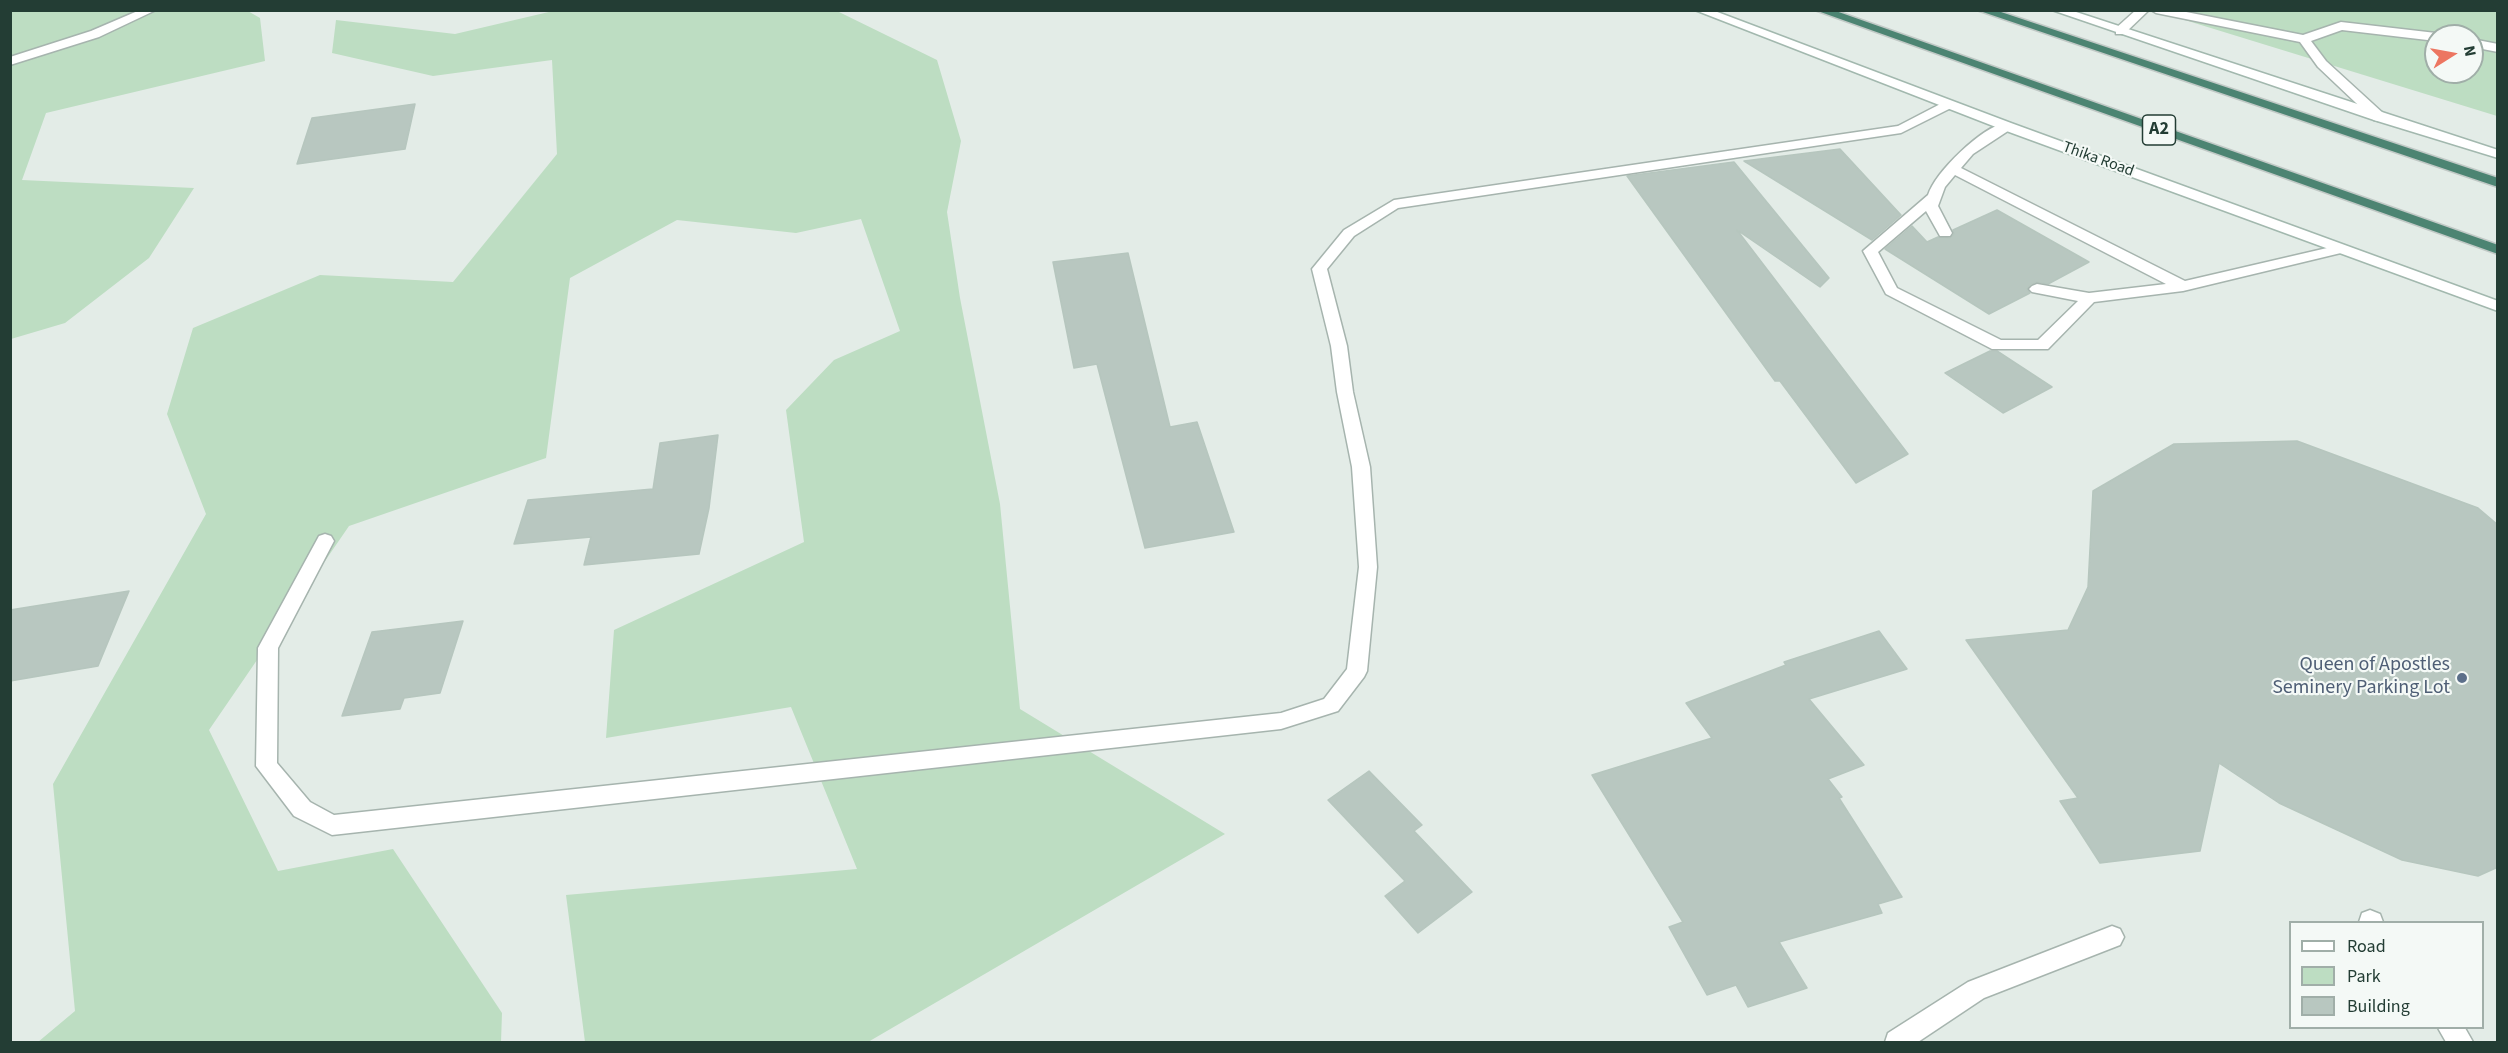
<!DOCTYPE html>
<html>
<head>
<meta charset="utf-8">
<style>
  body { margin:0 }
  #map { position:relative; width:2508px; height:1053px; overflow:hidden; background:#e3ece7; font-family:"Source Sans 3",sans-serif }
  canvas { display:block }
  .frame { position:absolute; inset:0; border:12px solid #233d34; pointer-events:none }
  .legend { position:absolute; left:2289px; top:921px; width:195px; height:108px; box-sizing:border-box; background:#f4f9f6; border:2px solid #a0aea8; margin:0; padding:8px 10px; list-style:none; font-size:18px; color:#233d34 }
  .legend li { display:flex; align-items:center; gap:12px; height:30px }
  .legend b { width:30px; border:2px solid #a0aea8 }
  .north { position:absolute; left:2424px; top:24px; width:60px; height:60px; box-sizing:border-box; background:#f4f9f6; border:2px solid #a0aea8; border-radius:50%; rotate:79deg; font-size:16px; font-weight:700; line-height:24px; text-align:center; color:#233d34 }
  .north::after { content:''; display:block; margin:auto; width:21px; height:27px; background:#ec7661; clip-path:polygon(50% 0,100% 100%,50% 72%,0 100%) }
</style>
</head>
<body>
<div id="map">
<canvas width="2508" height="1053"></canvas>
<div class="frame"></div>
<ul class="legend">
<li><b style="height:8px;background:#fff"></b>Road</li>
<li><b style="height:16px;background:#bdddc2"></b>Park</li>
<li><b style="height:16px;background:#b8c7c0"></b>Building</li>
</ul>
<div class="north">N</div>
</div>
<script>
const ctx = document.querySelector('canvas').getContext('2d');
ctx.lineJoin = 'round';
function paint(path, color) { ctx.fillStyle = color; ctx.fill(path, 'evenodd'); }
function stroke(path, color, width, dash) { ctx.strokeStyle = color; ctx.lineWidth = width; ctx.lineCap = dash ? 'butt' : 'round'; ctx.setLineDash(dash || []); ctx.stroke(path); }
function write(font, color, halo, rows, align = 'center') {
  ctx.font = font + ' "Source Sans 3",sans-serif'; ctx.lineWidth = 4.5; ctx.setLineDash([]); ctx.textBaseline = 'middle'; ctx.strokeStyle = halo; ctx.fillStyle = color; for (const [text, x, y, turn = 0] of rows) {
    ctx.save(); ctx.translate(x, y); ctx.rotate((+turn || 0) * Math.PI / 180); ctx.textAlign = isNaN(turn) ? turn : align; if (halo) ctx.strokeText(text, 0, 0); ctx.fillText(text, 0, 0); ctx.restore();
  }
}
paint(new Path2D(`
  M246 10 260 18 265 61 46 113 22 180 194 188 149 258 65 323 11 339V11Z
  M2185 10 2497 11V116L2175 17ZM2436 36H2472V72H2436Z
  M553 11H844L839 12 937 60 961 141 947 212 960 298 1000 504 1020 709 1225 834 868 1042H585L566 895 857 869 791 707 606 738 614 630 804 542 786 410 834 360 900 331 861 219 796 233 677 220 570 278 546 458 349 526 209 730 278 871 393 849 502 1013 501 1042H38L75 1011 53 784 206 514 167 414 193 328 320 275 453 282 557 154 552 60 433 76 332 53 336 20 455 34Z`), '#bdddc2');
const building = new Path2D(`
  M415 104 405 149 297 164 312 118Z
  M1840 149 1901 215 1872 240 1744 161Z
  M1734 162 1829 278 1820 287 1737 230 1908 454 1856 483 1780 381H1775L1627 176Z
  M1997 210 2089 262 2048 284 2037 282 2031 284 2027 289 2030 293 1989 314 1885 249 1912 226 1927 242 1938 237 1950 238 1954 234 1953 230Z
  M1128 253 1170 427 1197 422 1234 532 1145 548 1097 364 1074 368 1053 262Z
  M1990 351H1997L2052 387 2003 413 1945 373Z
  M718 435 709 508 699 554 584 565 591 537 514 544 528 500 653 489 660 443Z
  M2297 441 2478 508 2498 525V867L2478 876 2402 860 2279 803 2219 763 2200 851 2100 863 2060 801 2078 798 1966 640 2068 630 2088 587 2093 491 2174 444Z
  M129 591 98 666 10 681V610Z
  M463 621 440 693 404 698 400 709 342 716 372 632Z
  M1879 631 1907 669 1809 699 1864 765 1828 779 1842 797 1839 798 1902 897 1878 904 1882 913 1779 942 1807 988 1748 1007 1736 985 1707 995 1669 927 1683 922 1592 775 1712 738 1686 703 1786 665 1784 662Z
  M1369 771 1422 825 1414 831 1472 892 1418 933 1385 896 1405 881 1328 800Z`);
paint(building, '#b8c7c0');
stroke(building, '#b6c6be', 1.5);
const service = new Path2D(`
  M140 10H156L99 37 10 65V57L91 31Z
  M2151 10H2176L2303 35 2341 22 2436 33 2441 36H2436V41L2342 30 2311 41 2326 61 2384 114 2385 117 2379 121 2374 120 2318 67 2300 42 2156 13Z
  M2472 39 2498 44V52L2472 47Z
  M1948 100 1954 104 1953 107 1901 133 1398 208 1354 236 1327 269 1347 346 1353 392 1370 467 1377 567 1367 671 1364 677 1338 711 1281 729 332 835 294 816 256 766 258 648 319 536 325 534 331 536 334 541 278 648 277 763 310 802 334 815 1281 713 1324 699 1347 669 1359 567 1352 467 1337 392 1331 346 1312 269 1344 230 1394 200 1898 126Z
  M2006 122 2013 126 2011 129 1973 154 1961 168 2185 281 2340 245 2347 249 2345 252 2183 291 2094 302 2048 349H1992L1886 294 1863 251 1928 195C1936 171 1981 128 2006 122ZM1955 175 2166 284 2089 293 2037 284 2032 286 2029 289 2032 292 2078 301 2038 340H2001L1897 288 1878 252 1926 211 1940 236H1950L1952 233 1938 206 1945 187Z
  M2370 910 2380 914 2383 922H2359L2362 913Z
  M2112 926 2120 929 2124 937 2120 945 1984 998 1918 1042H1885L1888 1033 1968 982Z
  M2438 1028H2465L2473 1042H2446Z`);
const minor = new Path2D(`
  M2136 10H2149L2124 34H2116V28Z`);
const secondary = new Path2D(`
  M1695 10H1712L2011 123 2498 301V311L2001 129Z
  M2052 10H2070L2498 150V158L2374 120Z`);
const trunk = new Path2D(`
  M1815 10H1833L2498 245V254Z
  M1977 10H1995L2498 178V187Z`);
stroke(service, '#a6b4ae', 3);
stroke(minor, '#a6b4ae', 3);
stroke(secondary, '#a2b8ae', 3);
stroke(trunk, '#c1c9c6', 3);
paint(service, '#fff');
paint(minor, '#fff');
paint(secondary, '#fff');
paint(trunk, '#4c8472');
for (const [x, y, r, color] of [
  [2462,678,6,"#5c6f8a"]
]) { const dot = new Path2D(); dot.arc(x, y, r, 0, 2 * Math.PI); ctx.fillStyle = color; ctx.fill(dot); stroke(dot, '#f4f9f6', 2); }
write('16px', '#233d34', '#f4f9f6', [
  ["Thika Road",2098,160,20]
]);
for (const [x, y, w] of [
  [2159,130,33]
]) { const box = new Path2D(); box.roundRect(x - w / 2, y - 15, w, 30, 4.5); ctx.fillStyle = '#f4f9f6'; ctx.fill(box); stroke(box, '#233d34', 1.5); }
write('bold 18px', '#233d34', null, [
  ["A2",2159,130]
]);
write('20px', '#4e5e75', '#f4f9f6', [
  ["Queen of Apostles",2450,666],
  ["Seminery Parking Lot",2450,689]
], 'right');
</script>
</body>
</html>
